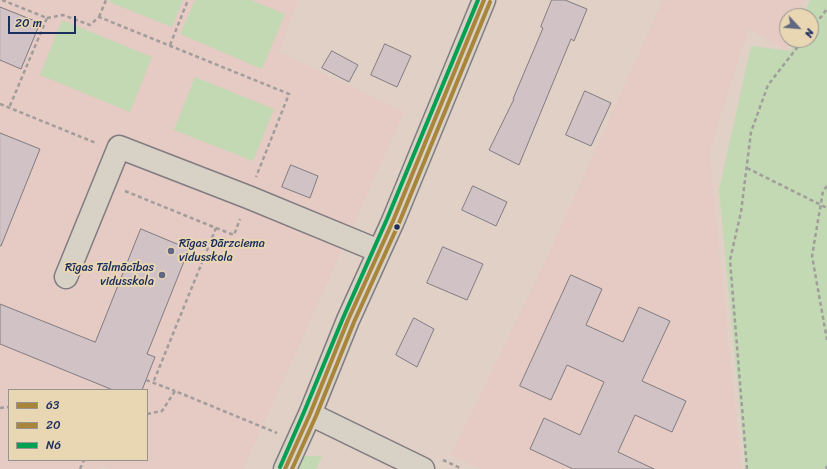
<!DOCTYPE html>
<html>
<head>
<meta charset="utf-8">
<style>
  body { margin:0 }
  #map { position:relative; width:827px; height:469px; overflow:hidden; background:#e0d0c6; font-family:Sriracha,sans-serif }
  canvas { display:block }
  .legend { position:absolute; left:8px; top:389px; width:140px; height:72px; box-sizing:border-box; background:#e9d6b3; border:1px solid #979391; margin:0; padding:5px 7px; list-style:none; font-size:12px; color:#1b2f5e }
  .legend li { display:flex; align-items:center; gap:8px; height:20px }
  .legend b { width:20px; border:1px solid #979391 }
  .north { position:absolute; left:779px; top:8px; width:40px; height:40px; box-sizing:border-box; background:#e9d6b3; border:1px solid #979391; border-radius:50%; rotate:116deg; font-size:11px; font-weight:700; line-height:16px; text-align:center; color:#1b2f5e }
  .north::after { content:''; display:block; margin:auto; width:14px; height:18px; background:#606782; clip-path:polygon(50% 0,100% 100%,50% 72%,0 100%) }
  .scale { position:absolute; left:8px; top:16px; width:68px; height:18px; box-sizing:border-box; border:2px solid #1b2f5e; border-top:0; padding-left:5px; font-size:12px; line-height:14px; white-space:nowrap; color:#1b2f5e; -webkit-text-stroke:3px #e9d6b3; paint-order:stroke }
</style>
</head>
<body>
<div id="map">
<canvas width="827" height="469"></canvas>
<ul class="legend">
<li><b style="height:5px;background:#a8853a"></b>63</li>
<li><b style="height:5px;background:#a8853a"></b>20</li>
<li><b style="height:5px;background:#01a052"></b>N6</li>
</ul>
<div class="north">N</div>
<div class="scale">20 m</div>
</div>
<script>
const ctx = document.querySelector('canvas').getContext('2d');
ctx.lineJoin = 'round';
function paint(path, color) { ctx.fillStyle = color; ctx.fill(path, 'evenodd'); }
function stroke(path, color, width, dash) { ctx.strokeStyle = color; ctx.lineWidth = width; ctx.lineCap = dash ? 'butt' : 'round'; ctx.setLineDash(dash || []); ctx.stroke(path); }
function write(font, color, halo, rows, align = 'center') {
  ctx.font = font + ' Sriracha,sans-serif'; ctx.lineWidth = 4; ctx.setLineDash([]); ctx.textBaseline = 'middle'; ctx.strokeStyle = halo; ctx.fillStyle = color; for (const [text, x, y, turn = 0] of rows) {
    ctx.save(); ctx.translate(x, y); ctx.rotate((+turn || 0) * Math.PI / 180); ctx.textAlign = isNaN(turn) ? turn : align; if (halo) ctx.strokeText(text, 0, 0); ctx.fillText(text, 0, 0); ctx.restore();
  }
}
paint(new Path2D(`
  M0 0H298L279 52 404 112 243 469H110L101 465 99 469H0ZM9 390H147V460H9Z
  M663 0H803L798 16H787V40H790L787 50 748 29 709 152 741 469H481L451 455 547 258Z`), '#e6cac4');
paint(new Path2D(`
  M110 0H183L172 27 109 2Z
  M195 0H251L285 14 262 69 180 34Z
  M810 0H827V469H745V461L719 190 751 46 791 51 795 40H811V16H804Z
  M62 20 152 57 130 112 40 75Z
  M195 77 274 109 253 161 174 130Z
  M304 456H322L316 469H298Z`), '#c2d9b3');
const building = new Path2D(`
  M552 0H565L587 9 574 41 571 39 519 165 489 150 514 99H513L543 28 541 27Z
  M0 7 40 23 21 69 0 60Z
  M385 44 411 56 397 87 371 75Z
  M332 51 358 65 349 82 322 68Z
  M585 91 611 103 591 146 566 135Z
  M0 133 40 149 1 246H0Z
  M291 165 318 176 310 198 282 187Z
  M473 186 507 202 496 226 462 210Z
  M141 229 189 249 147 354 155 357 142 390H113L0 344V304L95 342Z
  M443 247 483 264 467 300 427 283Z
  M571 275 602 289 586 325 623 342 639 307 670 321 642 381 686 401 672 432 635 415 618 452 654 469H573L530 449 544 418 580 435 604 382 567 365 551 400 520 386Z
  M414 318 434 329 417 367 396 355Z`);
paint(building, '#d1c2c5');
stroke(building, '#807c81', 1);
const minor = new Path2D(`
  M66 277 119 147 248 197 379 251
  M310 414 423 469
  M285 469 310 414 348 320 393 221 484 0`);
stroke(minor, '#807c81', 25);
stroke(new Path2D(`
  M2 0 47 18 9 108
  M99 17 106 0
  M47 18 63 15 90 25 99 17 289 94 256 177
  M811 30 827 9
  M170 45 188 0
  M0 104 96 143
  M747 168 827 208
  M827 186 823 191 812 256 827 340
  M125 191 216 228 153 383
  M216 228 234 235 240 219
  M146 380 175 391
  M0 408 9 407
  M147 414 162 411 175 391 277 433
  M443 460 462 469
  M80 469 84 460
  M747 469 730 260 741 212 751 132 768 85 803 40
  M826 469 827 466`), '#a09d9b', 2.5, [4, 3]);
stroke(minor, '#d8d1c5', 22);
stroke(new Path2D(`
  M285 469 310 414 348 320 393 221 484 0`), '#a8853a', 4);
stroke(new Path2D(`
  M292 469 316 416 354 322 399 223 490 2`), '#a8853a', 4);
stroke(new Path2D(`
  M280 467 304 412 343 318 387 219 478 0`), '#01a052', 4);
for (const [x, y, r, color] of [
  [397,227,3.5,"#1b2f5e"],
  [171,251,4,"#606782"],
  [162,275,4,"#606782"]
]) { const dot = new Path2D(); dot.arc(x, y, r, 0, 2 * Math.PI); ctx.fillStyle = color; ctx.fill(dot); stroke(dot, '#e9d6b3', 1.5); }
write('12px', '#1b2f5e', '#e9d6b3', [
  ["Rīgas Dārzciema",179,244],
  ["vidusskola",179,258],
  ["Rīgas Tālmācības",154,268,"right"],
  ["vidusskola",154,282,"right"]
], 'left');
</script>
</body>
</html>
